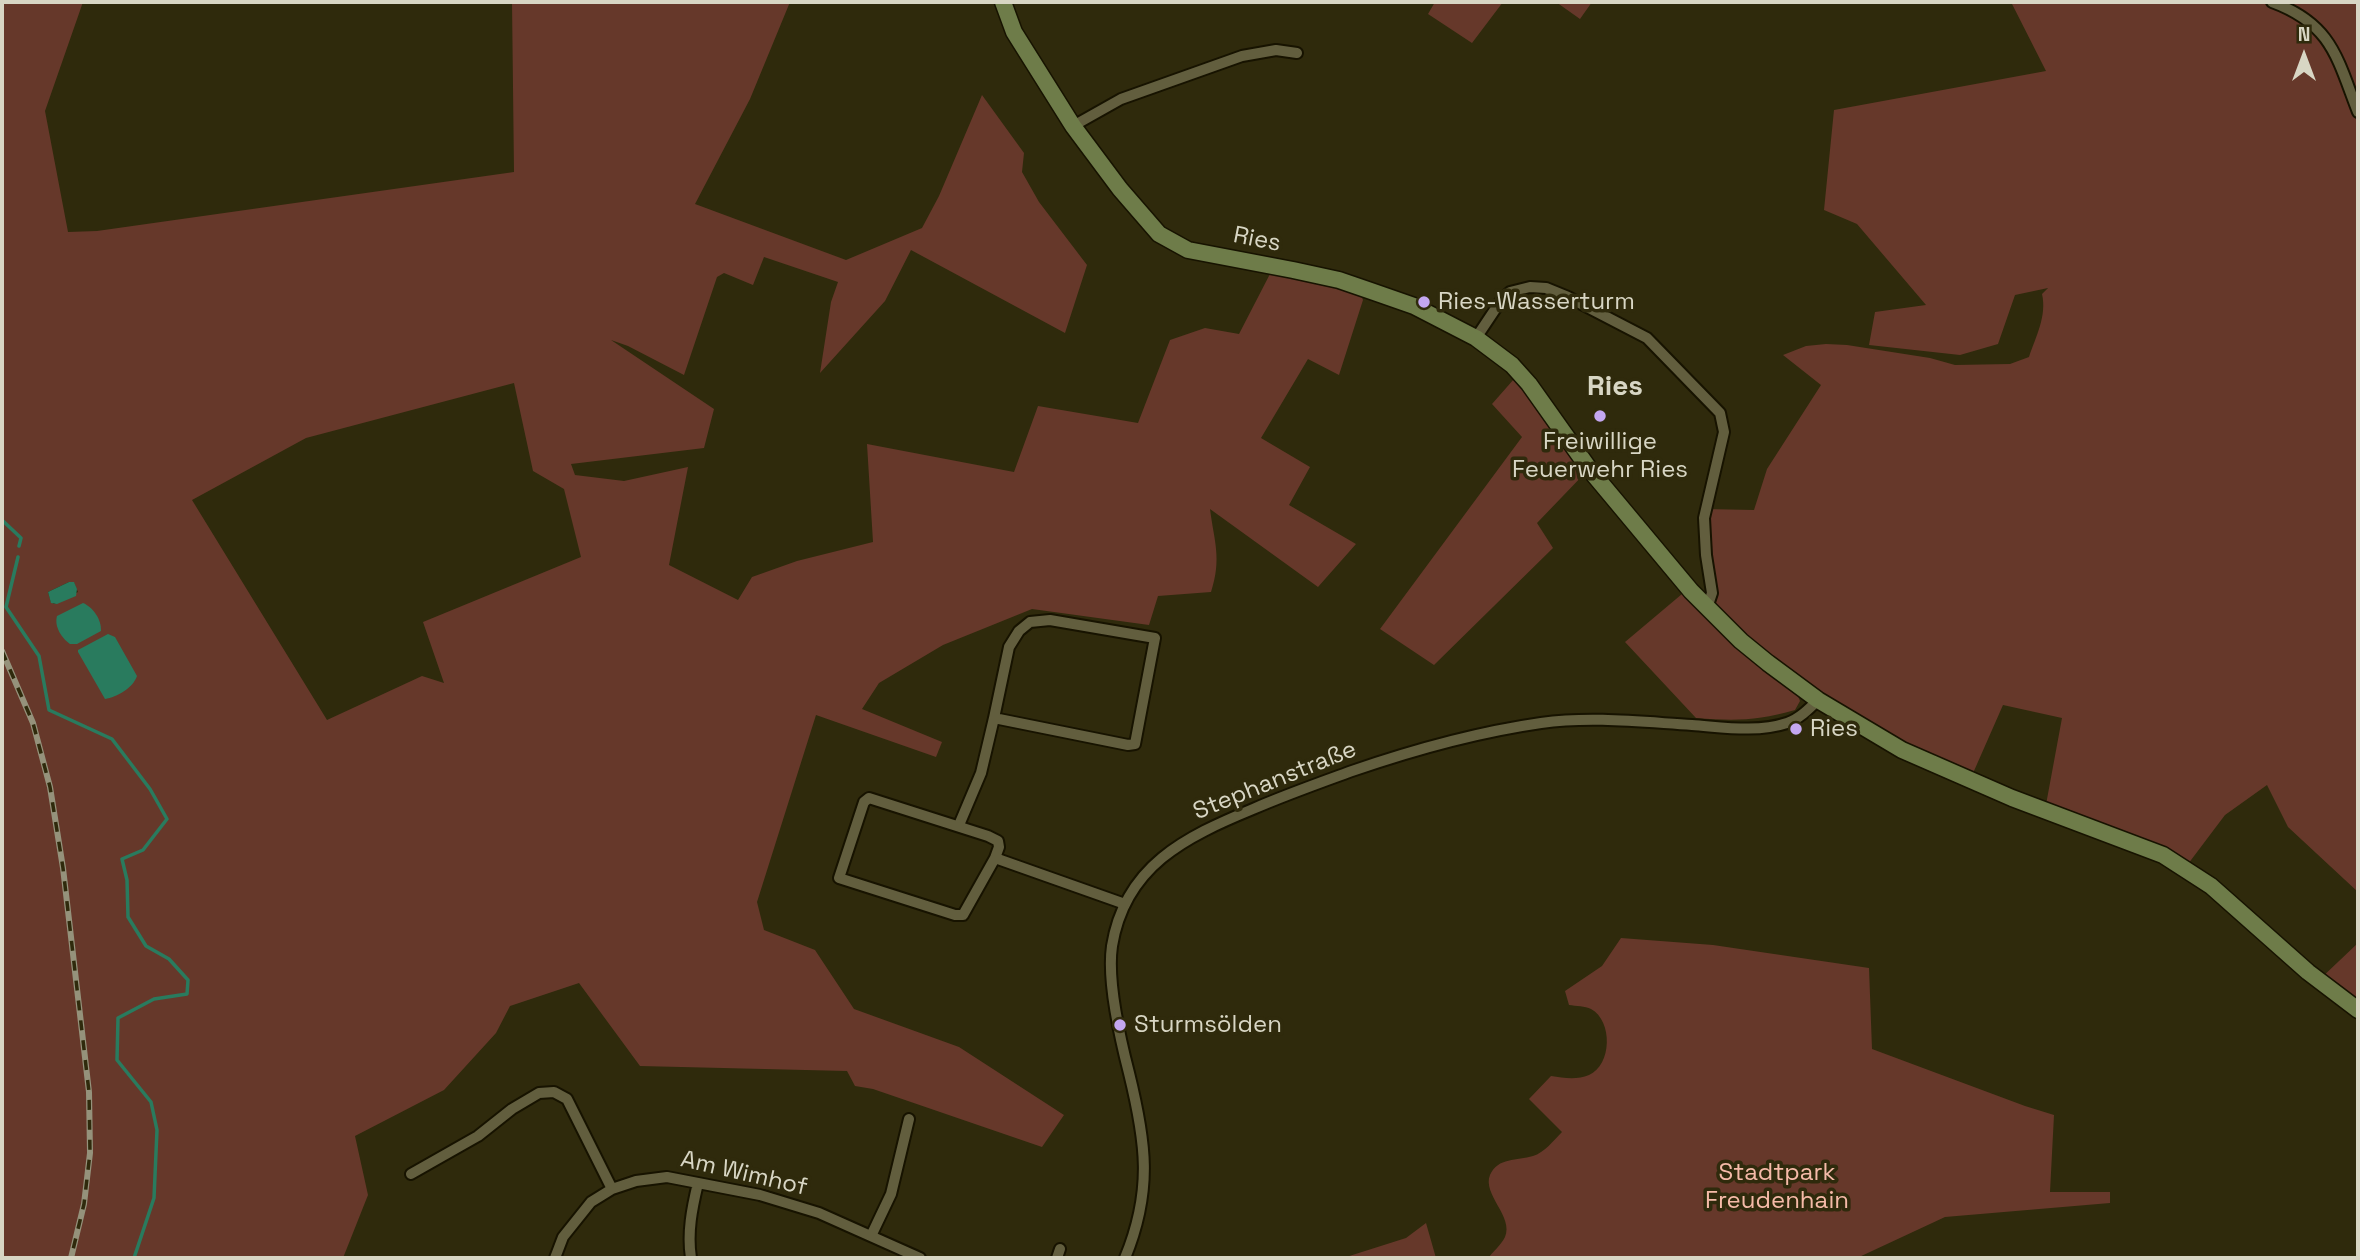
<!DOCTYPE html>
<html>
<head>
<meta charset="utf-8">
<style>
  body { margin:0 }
  #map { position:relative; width:2360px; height:1260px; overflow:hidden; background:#2f2a0c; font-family:"Space Grotesk",sans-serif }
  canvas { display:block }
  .frame { position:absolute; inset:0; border:4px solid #d8d6c4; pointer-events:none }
  .north { position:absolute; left:2269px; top:21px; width:70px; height:70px; -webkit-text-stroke:5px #2f2a0c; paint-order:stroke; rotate:0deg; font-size:19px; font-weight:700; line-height:28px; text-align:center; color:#d8d6c4 }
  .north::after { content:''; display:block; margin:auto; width:24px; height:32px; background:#d8d6c4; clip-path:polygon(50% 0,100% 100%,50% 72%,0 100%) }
</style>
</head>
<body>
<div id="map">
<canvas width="2360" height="1260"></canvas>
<div class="frame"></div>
<div class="north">N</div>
</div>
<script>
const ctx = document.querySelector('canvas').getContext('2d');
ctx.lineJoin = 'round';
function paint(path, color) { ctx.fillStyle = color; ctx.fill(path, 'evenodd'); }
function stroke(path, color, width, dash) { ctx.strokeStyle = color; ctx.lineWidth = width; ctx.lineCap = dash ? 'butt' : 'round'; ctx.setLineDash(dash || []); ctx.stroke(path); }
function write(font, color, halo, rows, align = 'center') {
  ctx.font = font + ' "Space Grotesk",sans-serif'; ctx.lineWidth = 7; ctx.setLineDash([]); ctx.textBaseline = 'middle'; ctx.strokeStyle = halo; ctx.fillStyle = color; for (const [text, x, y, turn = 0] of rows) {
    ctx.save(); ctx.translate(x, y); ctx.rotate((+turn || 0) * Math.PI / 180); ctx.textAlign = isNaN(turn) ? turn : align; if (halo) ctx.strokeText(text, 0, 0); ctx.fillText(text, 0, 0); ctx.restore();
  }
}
paint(new Path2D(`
  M2 2H83L45 111 68 232 97 231 514 172 512 2H790L750 99 695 204 846 260 922 228 939 196 982 95 1024 153 1022 172 1039 202 1087 265 1065 333 911 250 885 301 820 373 831 302 838 282 764 257 753 285 724 273 717 277 684 375 628 346 611 340 714 409 704 448 571 464 575 475 624 481 688 467 669 565 738 600 752 577 797 561 873 542 867 444 1014 472 1038 406 1138 423 1170 340 1205 328 1239 334 1271 272 1296 276 1361 295 1363 300 1339 375 1308 359 1261 438 1310 467 1289 505 1356 544 1318 587 1210 509C1214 541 1222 558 1211 592L1158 596 1149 625 1032 609 943 645 879 683 862 709 942 742 936 757 816 715 757 902 764 930 815 950 854 1009 959 1047 1064 1115 1042 1147 873 1089 855 1086 847 1071 640 1066 579 983 510 1006 496 1033 444 1090 355 1136 368 1195 343 1258H2ZM514 383 533 471 564 489 581 557 423 622 444 683 422 676 327 720 192 500 306 438ZM69 582 74 583 78 592 54 604 51 602 48 592Z
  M1435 2H1503L1472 43 1428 14Z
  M1556 2H1592L1580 19Z
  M2011 2H2353L2358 6V892L2288 827 2267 785 2225 815 2185 868 2045 810 2062 718 2003 705 1970 780 1924 759 1768 663 1710 600 1704 509 1754 510 1767 469 1821 385 1783 355 1806 346 1826 344 1847 345 1930 358 1955 365 2010 364 2029 357C2036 336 2047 316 2042 294L2048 288 2015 295 1998 344 1960 355 1869 345 1875 312 1926 305 1857 224 1824 210 1834 110 2046 71Z
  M1514 379 1520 381 1586 472 1537 523 1553 548 1434 665 1380 629 1522 437 1492 404Z
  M1682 594 1734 645 1798 696 1800 701 1795 710C1757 721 1734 721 1696 718L1625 642Z
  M1621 938 1713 945 1869 968 1872 1049 2025 1106 2054 1115 2050 1192H2110V1203L1945 1217 1857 1258H1488C1493 1252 1501 1245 1505 1237 1514 1217 1482 1194 1490 1175 1498 1157 1517 1161 1533 1156 1544 1153 1554 1140 1562 1132L1529 1099 1551 1076C1564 1078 1577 1080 1589 1075 1612 1065 1613 1021 1591 1009 1585 1006 1576 1006 1569 1005L1565 991 1602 966Z
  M2358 943V1009L2319 980Z
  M1426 1223 1436 1258H1343L1406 1238Z`), '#66382a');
paint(new Path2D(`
  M69 582H74L77 589 76 596 57 604 51 603 48 592Z
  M83 603C93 607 102 620 101 631L77 644H70C62 638 54 627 57 616Z
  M108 634 115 637 137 676C133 688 117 697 105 699L78 652V650Z`), '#297b5e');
stroke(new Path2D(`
  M2 520 21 538 19 546
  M18 557 6 607 39 656 49 710 112 739 150 789 167 819 143 850 122 859 127 880 128 917 146 946 169 959 188 980 187 994 154 999 118 1018 117 1060 151 1102 157 1130 154 1198 134 1258`), '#297b5e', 3.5);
const street = new Path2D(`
  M2272 2C2332 24 2337 58 2358 112
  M1073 126 1121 99 1242 56 1276 50 1297 53
  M1476 338 1502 299 1510 292 1530 287 1546 288 1568 297 1647 338 1720 413 1724 432 1704 518 1706 555 1712 593 1707 608
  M959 825 981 773 994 718 1128 745 1135 744 1155 638 1050 620 1030 622 1019 631 1009 647 994 718
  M995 858 999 847 998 841 988 836 869 798 864 802 839 878 955 915H963L995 858 1125 904
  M411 1174 478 1136 512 1109 539 1093 554 1092 567 1099 612 1189
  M871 1236 891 1194 909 1119
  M555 1258 563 1237 591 1202 612 1189 636 1181 667 1177 760 1195 819 1213 920 1258
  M691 1258C687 1233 692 1208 698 1183
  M1057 1258 1060 1249
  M1125 1258C1153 1190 1146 1142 1129 1073 1120 1038 1107 980 1112 946 1125 866 1185 837 1253 809 1285 795 1319 783 1352 771 1413 750 1478 732 1541 723 1591 716 1642 722 1692 725 1722 727 1757 733 1787 723 1799 719 1809 709 1818 700`);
const secondary = new Path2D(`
  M1003 2 1014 32 1073 126 1120 189 1159 234 1188 250 1293 270 1339 280 1371 291 1414 306 1476 338 1512 365 1529 384 1590 470 1691 591 1741 641 1768 663 1818 700 1902 750 2012 798 2163 855 2211 886 2308 972 2358 1010`);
stroke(street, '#171300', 14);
stroke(secondary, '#171300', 19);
stroke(street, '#625e3e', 10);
stroke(secondary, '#6e7c49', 16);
const rail = new Path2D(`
  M2 651 33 723 50 787 63 868 89 1092 90 1153 84 1204 71 1258`);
stroke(rail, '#95927b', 6);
stroke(rail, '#2f2a0c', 3.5, [10]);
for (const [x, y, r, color] of [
  [1424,302,7,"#c4a7f1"],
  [1600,416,7,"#c4a7f1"],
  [1796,729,7,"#c4a7f1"],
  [1120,1025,7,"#c4a7f1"]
]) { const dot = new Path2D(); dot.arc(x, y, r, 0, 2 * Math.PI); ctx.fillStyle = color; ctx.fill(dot); stroke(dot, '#2f2a0c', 2.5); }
write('24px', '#d8d6c4', '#2f2a0c', [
  ["Ries",1257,240,11],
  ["Stephanstraße",1275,781,-22],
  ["Am Wimhof",744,1174,13]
]);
write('24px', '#d8d6c4', '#2f2a0c', [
  ["Ries-Wasserturm",1438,302],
  ["Freiwillige",1600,442,"center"],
  ["Feuerwehr Ries",1600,470,"center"],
  ["Ries",1810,729],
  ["Sturmsölden",1134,1025]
], 'left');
write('24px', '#f5baa8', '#2f2a0c', [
  ["Stadtpark",1777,1173],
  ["Freudenhain",1777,1201]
]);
write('bold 28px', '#d8d6c4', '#2f2a0c', [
  ["Ries",1615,387]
]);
</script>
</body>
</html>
